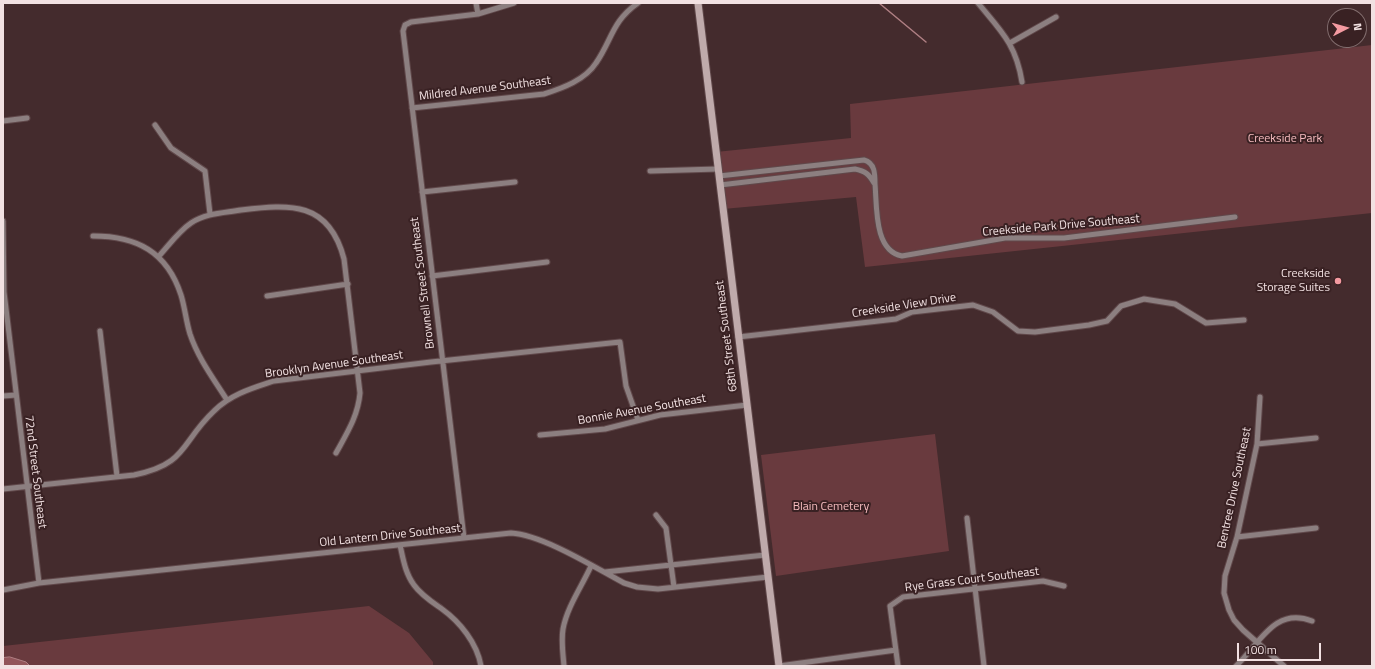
<!DOCTYPE html>
<html>
<head>
<meta charset="utf-8">
<style>
  body { margin:0 }
  #map { position:relative; width:1375px; height:669px; overflow:hidden; background:#442b2d; font-family:"Titillium Web",sans-serif }
  canvas { display:block }
  .frame { position:absolute; inset:0; border:4px solid #f2e1e2; pointer-events:none }
  .north { position:absolute; left:1327px; top:8px; width:40px; height:40px; box-sizing:border-box; background:#392123; border:1px solid #836e6f; border-radius:50%; rotate:84deg; font-size:11px; font-weight:700; line-height:16px; text-align:center; color:#f2e1e2 }
  .north::after { content:''; display:block; margin:auto; width:14px; height:18px; background:#f49aa1; clip-path:polygon(50% 0,100% 100%,50% 72%,0 100%) }
  .scale { position:absolute; left:1237px; top:643px; width:84px; height:18px; box-sizing:border-box; border:2px solid #f2e1e2; border-top:0; padding-left:5px; font-size:12px; line-height:14px; white-space:nowrap; color:#f2e1e2; -webkit-text-stroke:3px #392123; paint-order:stroke }
</style>
</head>
<body>
<div id="map">
<canvas width="1375" height="669"></canvas>
<div class="frame"></div>
<div class="north">N</div>
<div class="scale">100 m</div>
</div>
<script>
const ctx = document.querySelector('canvas').getContext('2d');
ctx.lineJoin = 'round';
function paint(path, color) { ctx.fillStyle = color; ctx.fill(path, 'evenodd'); }
function stroke(path, color, width, dash) { ctx.strokeStyle = color; ctx.lineWidth = width; ctx.lineCap = dash ? 'butt' : 'round'; ctx.setLineDash(dash || []); ctx.stroke(path); }
function write(font, color, halo, rows, align = 'center') {
  ctx.font = font + ' "Titillium Web",sans-serif'; ctx.lineWidth = 4; ctx.setLineDash([]); ctx.textBaseline = 'middle'; ctx.strokeStyle = halo; ctx.fillStyle = color; for (const [text, x, y, turn = 0] of rows) {
    ctx.save(); ctx.translate(x, y); ctx.rotate((+turn || 0) * Math.PI / 180); ctx.textAlign = isNaN(turn) ? turn : align; if (halo) ctx.strokeText(text, 0, 0); ctx.fillText(text, 0, 0); ctx.restore();
  }
}
paint(new Path2D(`
  M1372 45V213L865 267 856 197 723 209 716 152 851 138 850 104Z
  M935 434 949 551 776 576 761 455Z
  M369 606 409 633 433 662V666H3V646Z`), '#693a3e');
const water = new Path2D(`
  M10 657 26 662 30 666H3V658Z`);
paint(water, '#92555a');
stroke(water, '#af7f83', 1);
stroke(new Path2D(`
  M879 3 926 42`), '#af7f83', 1.5);
const street = new Path2D(`
  M476 3 478 14
  M978 3C1001 31 1016 44 1022 82
  M1010 43 1056 17
  M412 108 544 94C563 88 585 80 596 63 612 40 612 21 638 3
  M3 121 27 118
  M155 125 171 148 205 171 210 214
  M650 171 718 169
  M719 176 864 160C875 163 875 174 875 184 877 207 874 251 902 256L1005 238H1064L1235 217
  M720 185 855 169C865 171 869 174 874 183
  M422 192 515 182
  M3 221 4 292 39 583
  M93 236C137 236 167 252 181 295 185 308 186 321 190 334 198 358 213 378 227 400
  M159 256C169 245 179 231 191 223 206 213 224 213 241 210 290 204 329 201 344 259L360 393C358 416 347 433 336 453
  M432 276 547 262
  M267 296 348 284
  M100 331 117 476
  M738 337 896 319 912 312 973 305 993 312 1018 331 1035 332 1089 325 1107 321 1121 306 1144 299 1175 304 1206 323 1244 320
  M3 396 16 395
  M1260 397 1257 444 1237 537 1225 576 1224 593 1229 610 1234 620 1243 630 1284 666
  M540 435 605 429 660 415 747 405
  M1257 444 1316 438
  M3 489 134 475C188 464 180 443 214 411 231 394 253 388 274 381L431 362 620 342 626 386 638 420
  M656 515 666 528 674 587
  M967 518 984 666
  M1237 537 1316 528
  M464 538 403 31 405 25 411 22 478 14 514 3
  M400 545C403 558 405 573 414 585 421 595 432 602 442 609 460 622 477 643 481 666
  M605 572 765 555
  M3 590 39 583 511 533C543 535 594 567 624 583L637 587 658 589 768 577
  M564 666C563 654 561 641 563 629 567 607 582 586 591 566
  M779 666 896 650
  M898 666 890 606 903 597 1043 581 1064 586
  M1236 666C1259 645 1274 606 1312 621`);
const secondary = new Path2D(`
  M698 3 779 666`);
stroke(street, '#60484a', 7);
stroke(secondary, '#60484a', 9);
stroke(street, '#8c7f80', 5);
stroke(secondary, '#bfaaab', 7);
for (const [x, y, r, color] of [
  [1338,281,4,"#f49aa1"]
]) { const dot = new Path2D(); dot.arc(x, y, r, 0, 2 * Math.PI); ctx.fillStyle = color; ctx.fill(dot); stroke(dot, '#392123', 1.5); }
write('12px', '#f2e1e2', '#392123', [
  ["Mildred Avenue Southeast",485,89,-7],
  ["Creekside Park Drive Southeast",1061,226,-5],
  ["Brownell Street Southeast",423,283,-97],
  ["Creekside View Drive",904,306,-9],
  ["68th Street Southeast",727,336,-97],
  ["Brooklyn Avenue Southeast",334,365,-8],
  ["Bonnie Avenue Southeast",642,410,-10],
  ["72nd Street Southeast",35,472,83],
  ["Bentree Drive Southeast",1235,488,-78],
  ["Old Lantern Drive Southeast",390,536,-6],
  ["Rye Grass Court Southeast",972,580,-7]
]);
write('12px', '#f6bcbf', '#392123', [
  ["Creekside Park",1285,139],
  ["Blain Cemetery",831,507]
]);
write('12px', '#f2e1e2', '#392123', [
  ["Creekside",1330,274],
  ["Storage Suites",1330,288]
], 'right');
</script>
</body>
</html>
